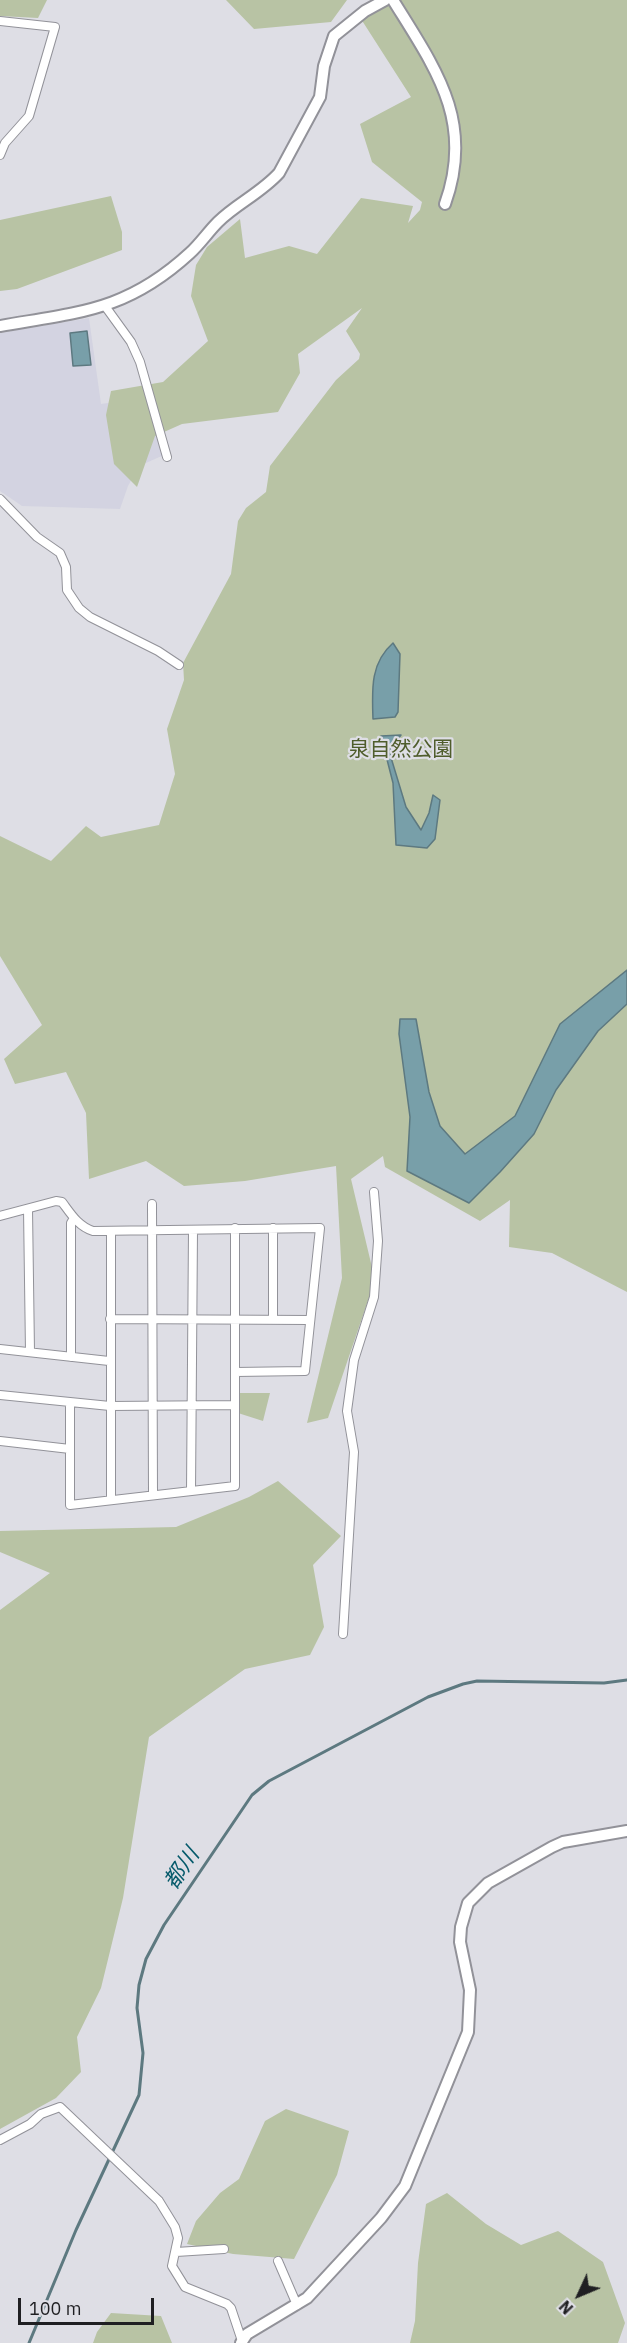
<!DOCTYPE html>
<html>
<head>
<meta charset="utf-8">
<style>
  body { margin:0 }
  #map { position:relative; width:627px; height:2343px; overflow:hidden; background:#dedee5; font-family:"IBM Plex Sans",sans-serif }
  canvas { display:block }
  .north { position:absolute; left:549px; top:2265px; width:60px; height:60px; -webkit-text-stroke:4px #dedee5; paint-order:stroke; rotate:226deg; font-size:16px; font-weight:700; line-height:24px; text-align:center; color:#1f1f22 }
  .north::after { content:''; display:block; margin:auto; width:21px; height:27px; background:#1f1f22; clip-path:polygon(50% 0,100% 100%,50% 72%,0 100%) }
  .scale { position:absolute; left:18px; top:2298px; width:136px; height:27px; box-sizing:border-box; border:3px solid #1f1f22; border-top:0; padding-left:8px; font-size:18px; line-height:21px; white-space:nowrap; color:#1f1f22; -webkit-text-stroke:4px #dedee5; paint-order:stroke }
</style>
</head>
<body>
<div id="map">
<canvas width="627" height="2343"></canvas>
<div class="north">N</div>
<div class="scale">100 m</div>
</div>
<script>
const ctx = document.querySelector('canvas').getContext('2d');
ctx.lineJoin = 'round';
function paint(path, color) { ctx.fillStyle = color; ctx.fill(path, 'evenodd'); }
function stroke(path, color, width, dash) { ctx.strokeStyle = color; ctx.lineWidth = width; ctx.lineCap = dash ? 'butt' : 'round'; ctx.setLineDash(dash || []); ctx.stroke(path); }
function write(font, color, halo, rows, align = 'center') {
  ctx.font = font + ' "IBM Plex Sans","Noto Sans JP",sans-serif'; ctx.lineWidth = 4.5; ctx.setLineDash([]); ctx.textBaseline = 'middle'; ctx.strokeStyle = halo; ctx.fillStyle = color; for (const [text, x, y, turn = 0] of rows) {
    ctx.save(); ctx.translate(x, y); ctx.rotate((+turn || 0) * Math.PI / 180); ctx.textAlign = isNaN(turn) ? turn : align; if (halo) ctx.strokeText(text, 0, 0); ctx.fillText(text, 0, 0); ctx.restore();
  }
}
paint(new Path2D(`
  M89 318 101 404 147 397 164 455 139 466 128 486 120 509 22 506 0 491V333Z`), '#d3d3e1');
paint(new Path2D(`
  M0 0H47L38 18 0 16Z
  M226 0H347L331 22 254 29Z
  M391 0H627V1292L552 1253 509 1247 510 1200 480 1221 385 1167 383 1156 351 1179 375 1280 328 1418 307 1423 342 1278 336 1166 245 1181 184 1186 146 1161 89 1179 86 1113 66 1072 15 1084 4 1059 42 1025 0 956V836L51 861 86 826 101 837 159 825 175 774 167 729 184 680 183 663 231 574 238 521 246 508 266 492 270 466 336 380 359 359 360 354 346 331 362 308 298 354 300 373 278 412 182 424 155 436 137 487 114 464 106 415 111 391 163 382 208 341 191 296 196 265 207 247 240 219 245 258 289 246 317 254 361 198 413 206 408 223 420 210 422 202 372 162 360 124 411 97 361 19Z
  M111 196 122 232V250L17 289 0 291V220Z
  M237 1393H270L263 1421 238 1413Z
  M278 1481 341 1536 313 1565 324 1627 310 1655 245 1669 149 1737 123 1898 101 1988 77 2037 81 2072 56 2098 0 2129V1610L50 1573 0 1552V1531L176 1527 249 1497Z
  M286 2109 349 2131 337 2175 294 2259 233 2254 187 2244 196 2221 220 2193 239 2179 265 2121Z
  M447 2193 486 2224 521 2245 558 2231 603 2262 625 2323 618 2343H410L415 2321 418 2263 426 2204Z
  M111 2313 161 2316 172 2343H93L97 2332Z`), '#b8c3a4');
const water = new Path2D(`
  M87 331 91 365 73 366 70 333Z
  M393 643 400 654 398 712 395 717 373 719C372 690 370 663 393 643Z
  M401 735 389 751 406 807 421 830 429 813 433 795 440 800 435 839 427 848 396 845 393 783 381 736Z
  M627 970V1004L598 1031 556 1090 534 1134 500 1172 469 1203 407 1171 410 1117 399 1034 400 1019H416L429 1092 440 1126 465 1154 515 1116 560 1024Z`);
paint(water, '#789fa9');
stroke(water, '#5d7980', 1.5);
stroke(new Path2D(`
  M29 2343 76 2230 139 2095 143 2053 137 2008 139 1985 146 1959 164 1925 252 1795 269 1781 428 1697 463 1684 477 1681 604 1683 627 1680`), '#5d7980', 3);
const minor = new Path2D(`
  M0 21 55 27 29 116 5 143 0 155
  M105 306 131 342 140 362 167 457
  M0 499 37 537 60 553 66 567 67 590 79 608 90 617 158 651 179 665
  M152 1204 153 1495
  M28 1209 30 1352
  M0 1216 56 1201 62 1202C71 1214 78 1226 93 1231L320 1228 305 1371 235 1372
  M111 1232V1500
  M110 1319 310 1320
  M273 1320V1228
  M0 1349 109 1361
  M71 1357V1223L74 1218
  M0 1395 110 1406 234 1405
  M70 1402V1505L235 1486V1228
  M0 1441 70 1449
  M191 1491 193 1230
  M343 1634 354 1452 347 1411 354 1360 374 1297 378 1241 374 1192
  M0 2140 30 2124 41 2114 60 2107 159 2201 175 2227 178 2238 172 2266 185 2287 227 2304 231 2308 242 2341
  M176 2252 224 2249
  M278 2261 297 2305`);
const tertiary = new Path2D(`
  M393 0C435 68 475 121 445 204
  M0 326C80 312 127 311 190 253 200 244 208 232 218 222 236 204 261 193 279 173L320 97 324 66 334 36 365 11 385 0
  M241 2343 247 2334 307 2298 381 2218 405 2186 468 2032 470 1990 460 1942 461 1927 468 1903 488 1883 552 1847 563 1842 627 1831`);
stroke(minor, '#929299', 10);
stroke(tertiary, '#929299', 14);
stroke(minor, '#fff', 8);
stroke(tertiary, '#fff', 10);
write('21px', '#4f5d2c', '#dedee5', [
  ["泉自然公園",401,750]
]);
write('italic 22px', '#065a6b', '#dedee5', [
  ["都川",182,1869,-56]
]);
</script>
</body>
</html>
